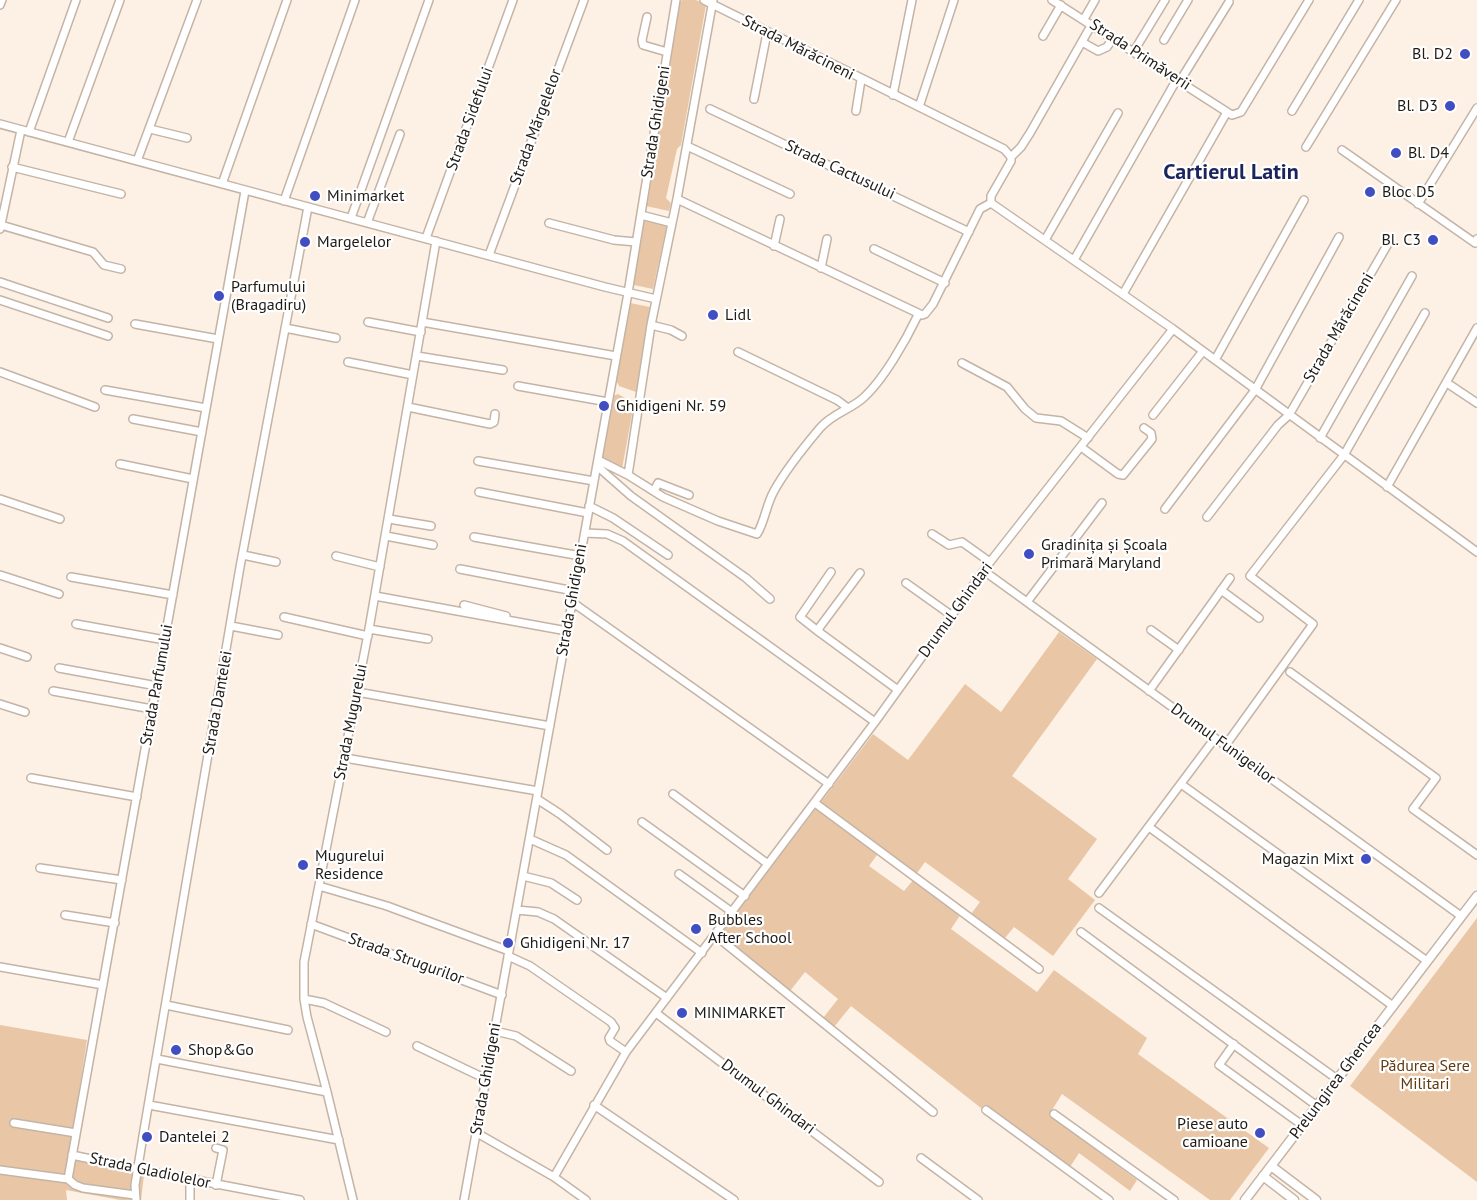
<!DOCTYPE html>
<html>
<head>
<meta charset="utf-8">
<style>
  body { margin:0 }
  canvas { display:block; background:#fdf0e4 }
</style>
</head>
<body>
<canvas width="1477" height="1200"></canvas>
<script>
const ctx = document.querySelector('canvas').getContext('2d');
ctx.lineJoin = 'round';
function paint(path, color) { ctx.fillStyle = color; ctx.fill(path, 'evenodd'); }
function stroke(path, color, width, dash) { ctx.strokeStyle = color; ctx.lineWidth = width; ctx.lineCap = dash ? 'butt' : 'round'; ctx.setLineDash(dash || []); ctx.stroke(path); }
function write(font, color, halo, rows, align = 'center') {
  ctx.font = font + ' "PT Sans",sans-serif'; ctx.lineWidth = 4.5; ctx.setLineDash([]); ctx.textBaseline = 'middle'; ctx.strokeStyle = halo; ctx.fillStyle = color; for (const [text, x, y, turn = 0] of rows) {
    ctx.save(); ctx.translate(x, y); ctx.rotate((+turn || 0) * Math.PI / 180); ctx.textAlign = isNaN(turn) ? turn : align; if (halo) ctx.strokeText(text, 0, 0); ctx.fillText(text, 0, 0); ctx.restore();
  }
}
paint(new Path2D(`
  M682 0H696L706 5 681 145 677 149 666 198 671 203 669 211 646 206 678 6Z
  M647 220 667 225 653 289 634 285 633 283 644 222Z
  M630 303 650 307 636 392 619 386 616 380Z
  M618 394 634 403 622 469 604 460 602 455 613 396Z
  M1059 632 1097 659 1012 776 1097 839 1068 879 1095 900 1053 956 1014 927 1005 938 971 914 980 902 925 862 917 873 882 848 869 866 904 891 914 879 961 914 951 929 1037 992 1054 970 1147 1038 1138 1054 1269 1148 1230 1200H1210L1062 1094 1049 1115 1137 1180 1130 1191 1079 1153 1070 1167 984 1105 981 1108 851 1006 834 1027 823 1018 838 999 805 972 790 991 720 934 873 734 908 760 965 684 1001 712Z
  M1477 918V1182L1350 1086Z
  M0 1025 87 1040 69 1157 144 1175 141 1200H120L66 1190 67 1200H0Z`), '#e9c7a6');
const minor = new Path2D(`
  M704 0 1004 149 1011 157V161L991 196V203
  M1052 0 1227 112
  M0 5 2 0
  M647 17 642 40 643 45 667 52
  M1084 19 1095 0
  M1043 36 1061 5
  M1164 40 1188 0
  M1082 42 1098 51 1107 47 1113 38
  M1134 51 1165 0
  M1180 81 1229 2
  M893 95 912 0
  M754 99 767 33
  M919 107 954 0
  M710 109 969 232
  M856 111 861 80
  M1292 111 1359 0
  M0 124 605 287 656 299
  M150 129 187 138
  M29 132 76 0
  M68 142 120 0
  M687 146 790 194
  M1306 147 1396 0
  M1342 150 1475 243 1477 239
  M1011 157 1021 147 1030 133 1092 24
  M137 161 197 0
  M12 167 121 194
  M222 184 287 0
  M677 199 922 315 925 314 933 304 980 209 991 203
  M284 201 355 0
  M991 203 1173 329 1477 552
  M1418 204 1477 108
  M641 215 672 223
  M351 218 429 0
  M367 223 400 134
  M549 223 614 240 636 242
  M1 225 93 252 104 265 121 269
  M0 229 21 130
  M426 238 513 0
  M1045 240 1118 113
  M774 246 780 219
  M874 249 945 283
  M489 255 584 0
  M1074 260 1177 79
  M821 268 827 239
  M0 282 108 318
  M1123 294 1227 112 1232 115 1241 112 1309 0
  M0 300 108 336
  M368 322 421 332
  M422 322 616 356
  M135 324 218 339
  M651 325 671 330 682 336
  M285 328 336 338
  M738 352 837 400 848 408
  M417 356 503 370
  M1215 360 1304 200
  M348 362 413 375
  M962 363 1007 387 1025 409 1036 418 1061 421 1088 438
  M0 372 95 407
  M1447 383 1477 403
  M518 386 608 402
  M105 390 206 408
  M408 407 490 424 494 422 495 414
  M1153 415 1203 351
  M133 419 202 432
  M1320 438 1412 276
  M1081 447 1118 474 1123 475 1152 439 1151 433 1144 428
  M598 460 628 475 663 497 718 521 757 534C765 521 766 505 774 491 786 469 804 447 820 428 832 414 849 410 862 399 883 381 906 340 918 315
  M478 461 594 481
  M120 464 193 479
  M597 466 631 496 746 578 770 599
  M628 475 651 325 677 199 713 0
  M1387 487 1477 328
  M654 491 658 483 689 495
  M479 492 588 513
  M0 499 60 519
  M589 506 613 518 668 555
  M1165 509 1255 390 1339 237
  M1207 517 1278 425 1289 415 1389 242
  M389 519 431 526
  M585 533 607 534 623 541 875 722
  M932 534 949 545 962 542 990 562
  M386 536 433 545
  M474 537 581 556
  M243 555 276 562
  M336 556 380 567
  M460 569 574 591
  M984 571 1461 916
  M860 573 819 628V632L898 690
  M0 575 59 594
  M71 577 173 595
  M906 583 951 615
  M1221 590 1259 618
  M375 596 567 631
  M572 602 829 784
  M1027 602 1102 503
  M464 605 506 616
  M284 617 368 636
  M76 624 165 640
  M231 626 278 635
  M369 629 428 639
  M1151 630 1179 650
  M819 632 800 617 831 572
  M0 648 27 657
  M59 668 157 686
  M1290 672 1436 778 1413 809 1477 855
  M53 691 152 709
  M1149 691 1230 578
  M357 692 550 726
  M0 704 25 712
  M1225 746 1313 624 1250 576 1344 455 1425 313
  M345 758 538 791
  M31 778 137 797
  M1181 784 1427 961
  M673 794 768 864
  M537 799 560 814 607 850
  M815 803 1039 969
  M642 822 745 896
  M1149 827 1393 1006
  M530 839 566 855 702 953
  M40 868 122 880
  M679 874 732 912
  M523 876 551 883 577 900
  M319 886 387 906 509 951
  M1099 893 1215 738
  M1099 908 1337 1079
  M517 910 538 912 554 919 667 998
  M65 915 115 923
  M311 924 502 995
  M1081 932 1317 1106
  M715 935 933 1112
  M508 956 530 966 611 1022 615 1028 609 1038 610 1041 626 1052
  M0 967 103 985
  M304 999 324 1003 386 1032
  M166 1005 288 1030
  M656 1013 879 1182
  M495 1031 516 1036 571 1071
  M1234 1044 1219 1065 1302 1125
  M417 1046 486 1079
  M157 1059 327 1092
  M149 1105 339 1140
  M594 1105 734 1200
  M986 1110 1109 1200
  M1054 1114 1174 1200
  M14 1123 76 1133
  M477 1133 554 1177 586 1200
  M216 1148 223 1150 216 1185
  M72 1155 138 1169 300 1200
  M921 1158 978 1200
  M0 1170 68 1179 75 1185 83 1188 135 1195
  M554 1177 626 1052 875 722 990 562 1173 329
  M68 1179 245 191
  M136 1200 135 1185 143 1136 240 567 308 207
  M190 1200V1179
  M353 1200 327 1092 307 1017 304 999V962L369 629 436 241
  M464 1200 628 293 676 0`);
const major = new Path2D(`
  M1271 1166 1316 1200
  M1263 1176 1294 1200
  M1245 1200 1477 896`);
stroke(minor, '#c4b4a6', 10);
stroke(major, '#c4b4a6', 11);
stroke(minor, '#fff', 7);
stroke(major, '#fff', 8);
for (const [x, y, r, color] of [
  [1465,54,6,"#404ec2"],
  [1450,106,6,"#404ec2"],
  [1396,153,6,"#404ec2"],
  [1370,192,6,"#404ec2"],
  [315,196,6,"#404ec2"],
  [1433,240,6,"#404ec2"],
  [305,242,6,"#404ec2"],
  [219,296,6,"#404ec2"],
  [713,315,6,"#404ec2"],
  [604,406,6,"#404ec2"],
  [1029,554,6,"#404ec2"],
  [1366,859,6,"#404ec2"],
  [303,865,6,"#404ec2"],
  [696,929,6,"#404ec2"],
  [508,943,6,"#404ec2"],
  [682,1013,6,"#404ec2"],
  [176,1050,6,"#404ec2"],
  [1260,1133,6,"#404ec2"],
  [147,1137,6,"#404ec2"]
]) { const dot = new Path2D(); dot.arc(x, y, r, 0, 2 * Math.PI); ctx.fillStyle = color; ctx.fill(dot); stroke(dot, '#fff', 2); }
write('16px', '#1f1a14', '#fff', [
  ["Strada Mărăcineni",798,48,27],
  ["Strada Primăverii",1140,55,33],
  ["Strada Sidefului",470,119,-70],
  ["Strada Ghidigeni",656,122,-81],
  ["Strada Mărgelelor",536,127,-70],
  ["Strada Cactusului",840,170,25],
  ["Strada Mărăcineni",1339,328,-60],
  ["Strada Ghidigeni",572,600,-80],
  ["Drumul Ghindari",956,610,-54],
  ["Strada Parfumului",157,685,-80],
  ["Strada Dantelei",218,703,-80],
  ["Strada Mugurelui",351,722,-79],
  ["Drumul Funigeilor",1223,744,36],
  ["Strada Strugurilor",406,959,20],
  ["Strada Ghidigeni",486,1079,-80],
  ["Prelungirea Ghencea",1336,1081,-53],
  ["Drumul Ghindari",768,1097,37],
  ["Strada Gladiolelor",150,1171,12]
]);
write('16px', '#1f1a14', '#fff', [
  ["Bl. D2",1453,54,"right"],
  ["Bl. D3",1438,106,"right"],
  ["Bl. D4",1408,153],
  ["Bloc D5",1382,192],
  ["Minimarket",327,196],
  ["Bl. C3",1421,240,"right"],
  ["Margelelor",317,242],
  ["Parfumului",231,287],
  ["(Bragadiru)",231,305],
  ["Lidl",725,315],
  ["Ghidigeni Nr. 59",616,406],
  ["Gradinița și Școala",1041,545],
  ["Primară Maryland",1041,563],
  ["Mugurelui",315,856],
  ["Residence",315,874],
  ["Magazin Mixt",1354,859,"right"],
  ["Bubbles",708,920],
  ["After School",708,938],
  ["Ghidigeni Nr. 17",520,943],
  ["MINIMARKET",694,1013],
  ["Shop&Go",188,1050],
  ["Piese auto",1248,1124,"right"],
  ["camioane",1248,1142,"right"],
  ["Dantelei 2",159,1137]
], 'left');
write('16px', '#5f3a11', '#fff', [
  ["Pădurea Sere",1425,1066],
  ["Militari",1425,1084]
]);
write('bold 22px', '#1c245c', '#fff', [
  ["Cartierul Latin",1231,173]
]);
</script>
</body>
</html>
